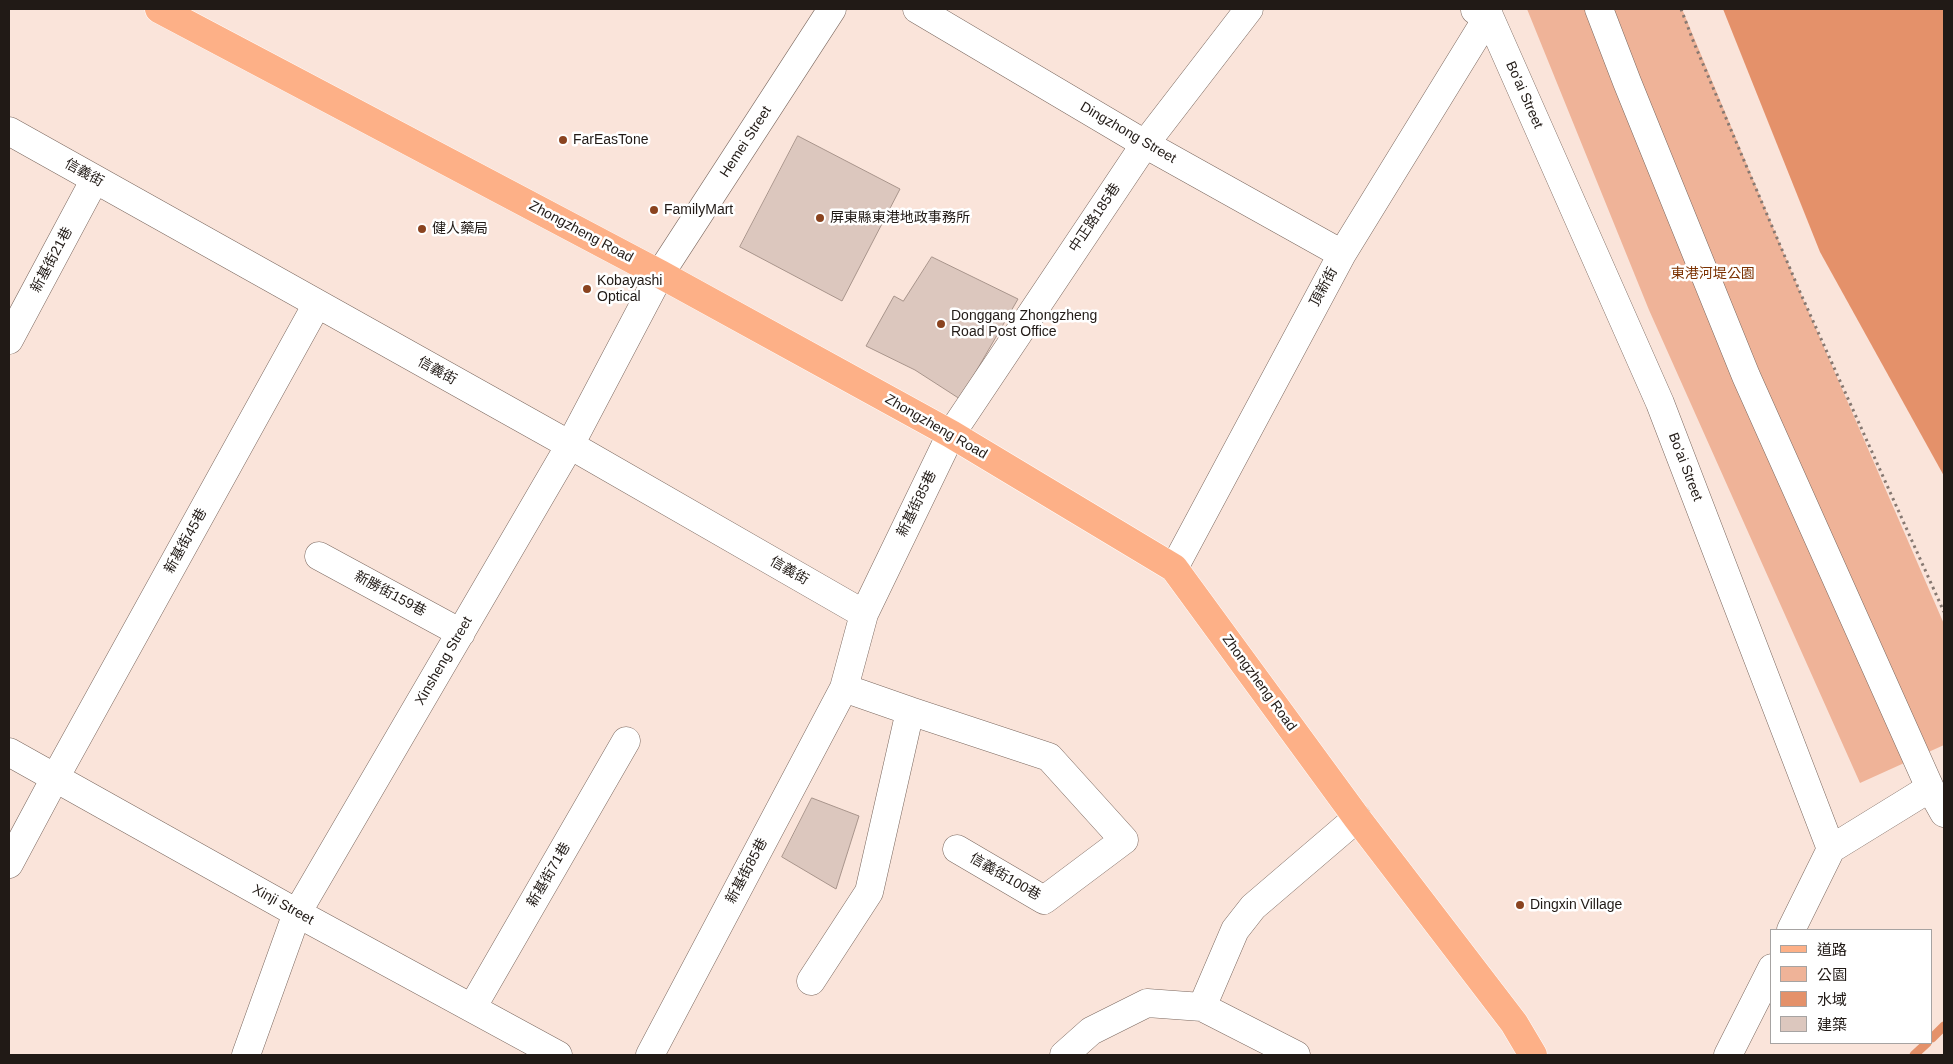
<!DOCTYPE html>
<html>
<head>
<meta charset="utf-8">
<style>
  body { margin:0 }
  #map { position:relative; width:1953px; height:1064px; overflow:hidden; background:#fae4da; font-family:Helvetica,"Noto Sans TC",sans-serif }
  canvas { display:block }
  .frame { position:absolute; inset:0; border:10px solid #211a16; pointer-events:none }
  .legend { position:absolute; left:1770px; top:929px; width:162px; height:115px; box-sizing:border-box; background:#fff; border:1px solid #a6a3a2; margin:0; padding:6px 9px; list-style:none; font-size:15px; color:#211a16 }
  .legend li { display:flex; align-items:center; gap:10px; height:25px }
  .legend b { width:25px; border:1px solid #a6a3a2 }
</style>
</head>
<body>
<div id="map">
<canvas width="1953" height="1064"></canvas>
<div class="frame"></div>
<ul class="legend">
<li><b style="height:6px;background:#fdb087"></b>道路</li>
<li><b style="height:14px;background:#efb398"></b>公園</li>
<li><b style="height:14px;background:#e4916a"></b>水域</li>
<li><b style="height:14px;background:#dcc7be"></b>建築</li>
</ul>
</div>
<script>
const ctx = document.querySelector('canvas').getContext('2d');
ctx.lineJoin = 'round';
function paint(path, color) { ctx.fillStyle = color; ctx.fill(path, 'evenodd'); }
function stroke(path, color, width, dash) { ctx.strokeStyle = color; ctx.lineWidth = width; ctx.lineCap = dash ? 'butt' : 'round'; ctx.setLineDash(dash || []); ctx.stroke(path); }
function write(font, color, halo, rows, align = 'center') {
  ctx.font = font + ' Helvetica,"Noto Sans TC",sans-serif'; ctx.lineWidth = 5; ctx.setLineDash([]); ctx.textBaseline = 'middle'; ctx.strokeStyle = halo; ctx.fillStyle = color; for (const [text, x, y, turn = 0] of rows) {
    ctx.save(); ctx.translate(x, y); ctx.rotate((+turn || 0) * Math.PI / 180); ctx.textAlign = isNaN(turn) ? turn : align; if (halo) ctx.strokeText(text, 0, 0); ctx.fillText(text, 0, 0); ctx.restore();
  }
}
paint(new Path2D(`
  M1527 9H1682L1800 292 1944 624V745L1860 783 1649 310Z`), '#efb398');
paint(new Path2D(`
  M1723 9H1944V476L1820 252Z`), '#e4916a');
stroke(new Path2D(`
  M1932 1038 1944 1026
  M1914 1055 1927 1043`), '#e4916a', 9);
const building = new Path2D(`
  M798 136 900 189 842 301 740 247Z
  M932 257 1018 299 960 399 915 370 866 346 894 296 903 301Z
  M812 798 859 816 836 889 782 857Z`);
paint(building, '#dcc7be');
stroke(building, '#a8948b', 1);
const minor = new Path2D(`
  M917 9 1145 144 1342 254
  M1486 9 1660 403 1831 849 1791 930
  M1599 9 1627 82 1746 376 1930 788
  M9 131 570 445 864 614
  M9 340 95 179
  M319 556 461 633
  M1174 568 1342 254 1489 15 1475 10
  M910 711 1049 757 1124 840 1044 900 957 849
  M9 752 297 913 558 1055
  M1831 849 1930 788 1944 813
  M9 864 55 778 317 304
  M811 981 869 892 910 711 844 688
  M1202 1007 1235 930 1253 907 1357 818
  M472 1008 626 741
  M246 1055 297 913 570 445 660 274 832 9
  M650 1055 844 688 864 614 951 434 1145 144 1249 9
  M1064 1055 1091 1031 1147 1003 1202 1007 1296 1055
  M1728 1055 1772 968`);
const major = new Path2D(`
  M159 9 660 274 951 434 1174 568 1357 818 1514 1023 1533 1055`);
stroke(minor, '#7b685f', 29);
stroke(major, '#fff', 29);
stroke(new Path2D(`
  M1681 9 1694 43 1800 292 1944 612`), '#867871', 3, [2.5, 4]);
stroke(minor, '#fff', 28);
stroke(major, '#fdb087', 28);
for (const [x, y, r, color] of [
  [563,140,5,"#8a431f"],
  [654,210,5,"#8a431f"],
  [820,218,5,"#8a431f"],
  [422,229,5,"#8a431f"],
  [587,289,5,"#8a431f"],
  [941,324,5,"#8a431f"],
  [1520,905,5,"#8a431f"]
]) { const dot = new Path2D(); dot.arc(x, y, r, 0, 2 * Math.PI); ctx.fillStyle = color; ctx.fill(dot); stroke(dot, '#fff', 2); }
write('14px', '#211a16', '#fff', [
  ["Bo'ai Street",1524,95,66],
  ["Dingzhong Street",1128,133,30],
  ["Hemei Street",746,142,-57],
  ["信義街",84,173,29],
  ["中正路185巷",1095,218,-56],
  ["Zhongzheng Road",581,232,28],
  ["新基街21巷",52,260,-62],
  ["頂新街",1324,287,-62],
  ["信義街",437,371,29],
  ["Zhongzheng Road",936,427,30],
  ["Bo'ai Street",1685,467,69],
  ["新基街85巷",917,504,-64],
  ["新基街45巷",186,541,-61],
  ["信義街",789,571,30],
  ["新勝街159巷",390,594,28],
  ["Xinsheng Street",444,661,-60],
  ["Zhongzheng Road",1259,683,54],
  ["新基街85巷",747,871,-62],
  ["新基街71巷",549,875,-60],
  ["信義街100巷",1005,877,30],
  ["Xinji Street",283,905,29]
]);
write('14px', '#211a16', '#fff', [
  ["FarEasTone",573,140],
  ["FamilyMart",664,210],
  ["屏東縣東港地政事務所",830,218],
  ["健人藥局",432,229],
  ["Kobayashi",597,281],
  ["Optical",597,297],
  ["Donggang Zhongzheng",951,316],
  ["Road Post Office",951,332],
  ["Dingxin Village",1530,905]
], 'left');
write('14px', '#7b3101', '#fff', [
  ["東港河堤公園",1713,274]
]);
</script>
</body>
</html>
